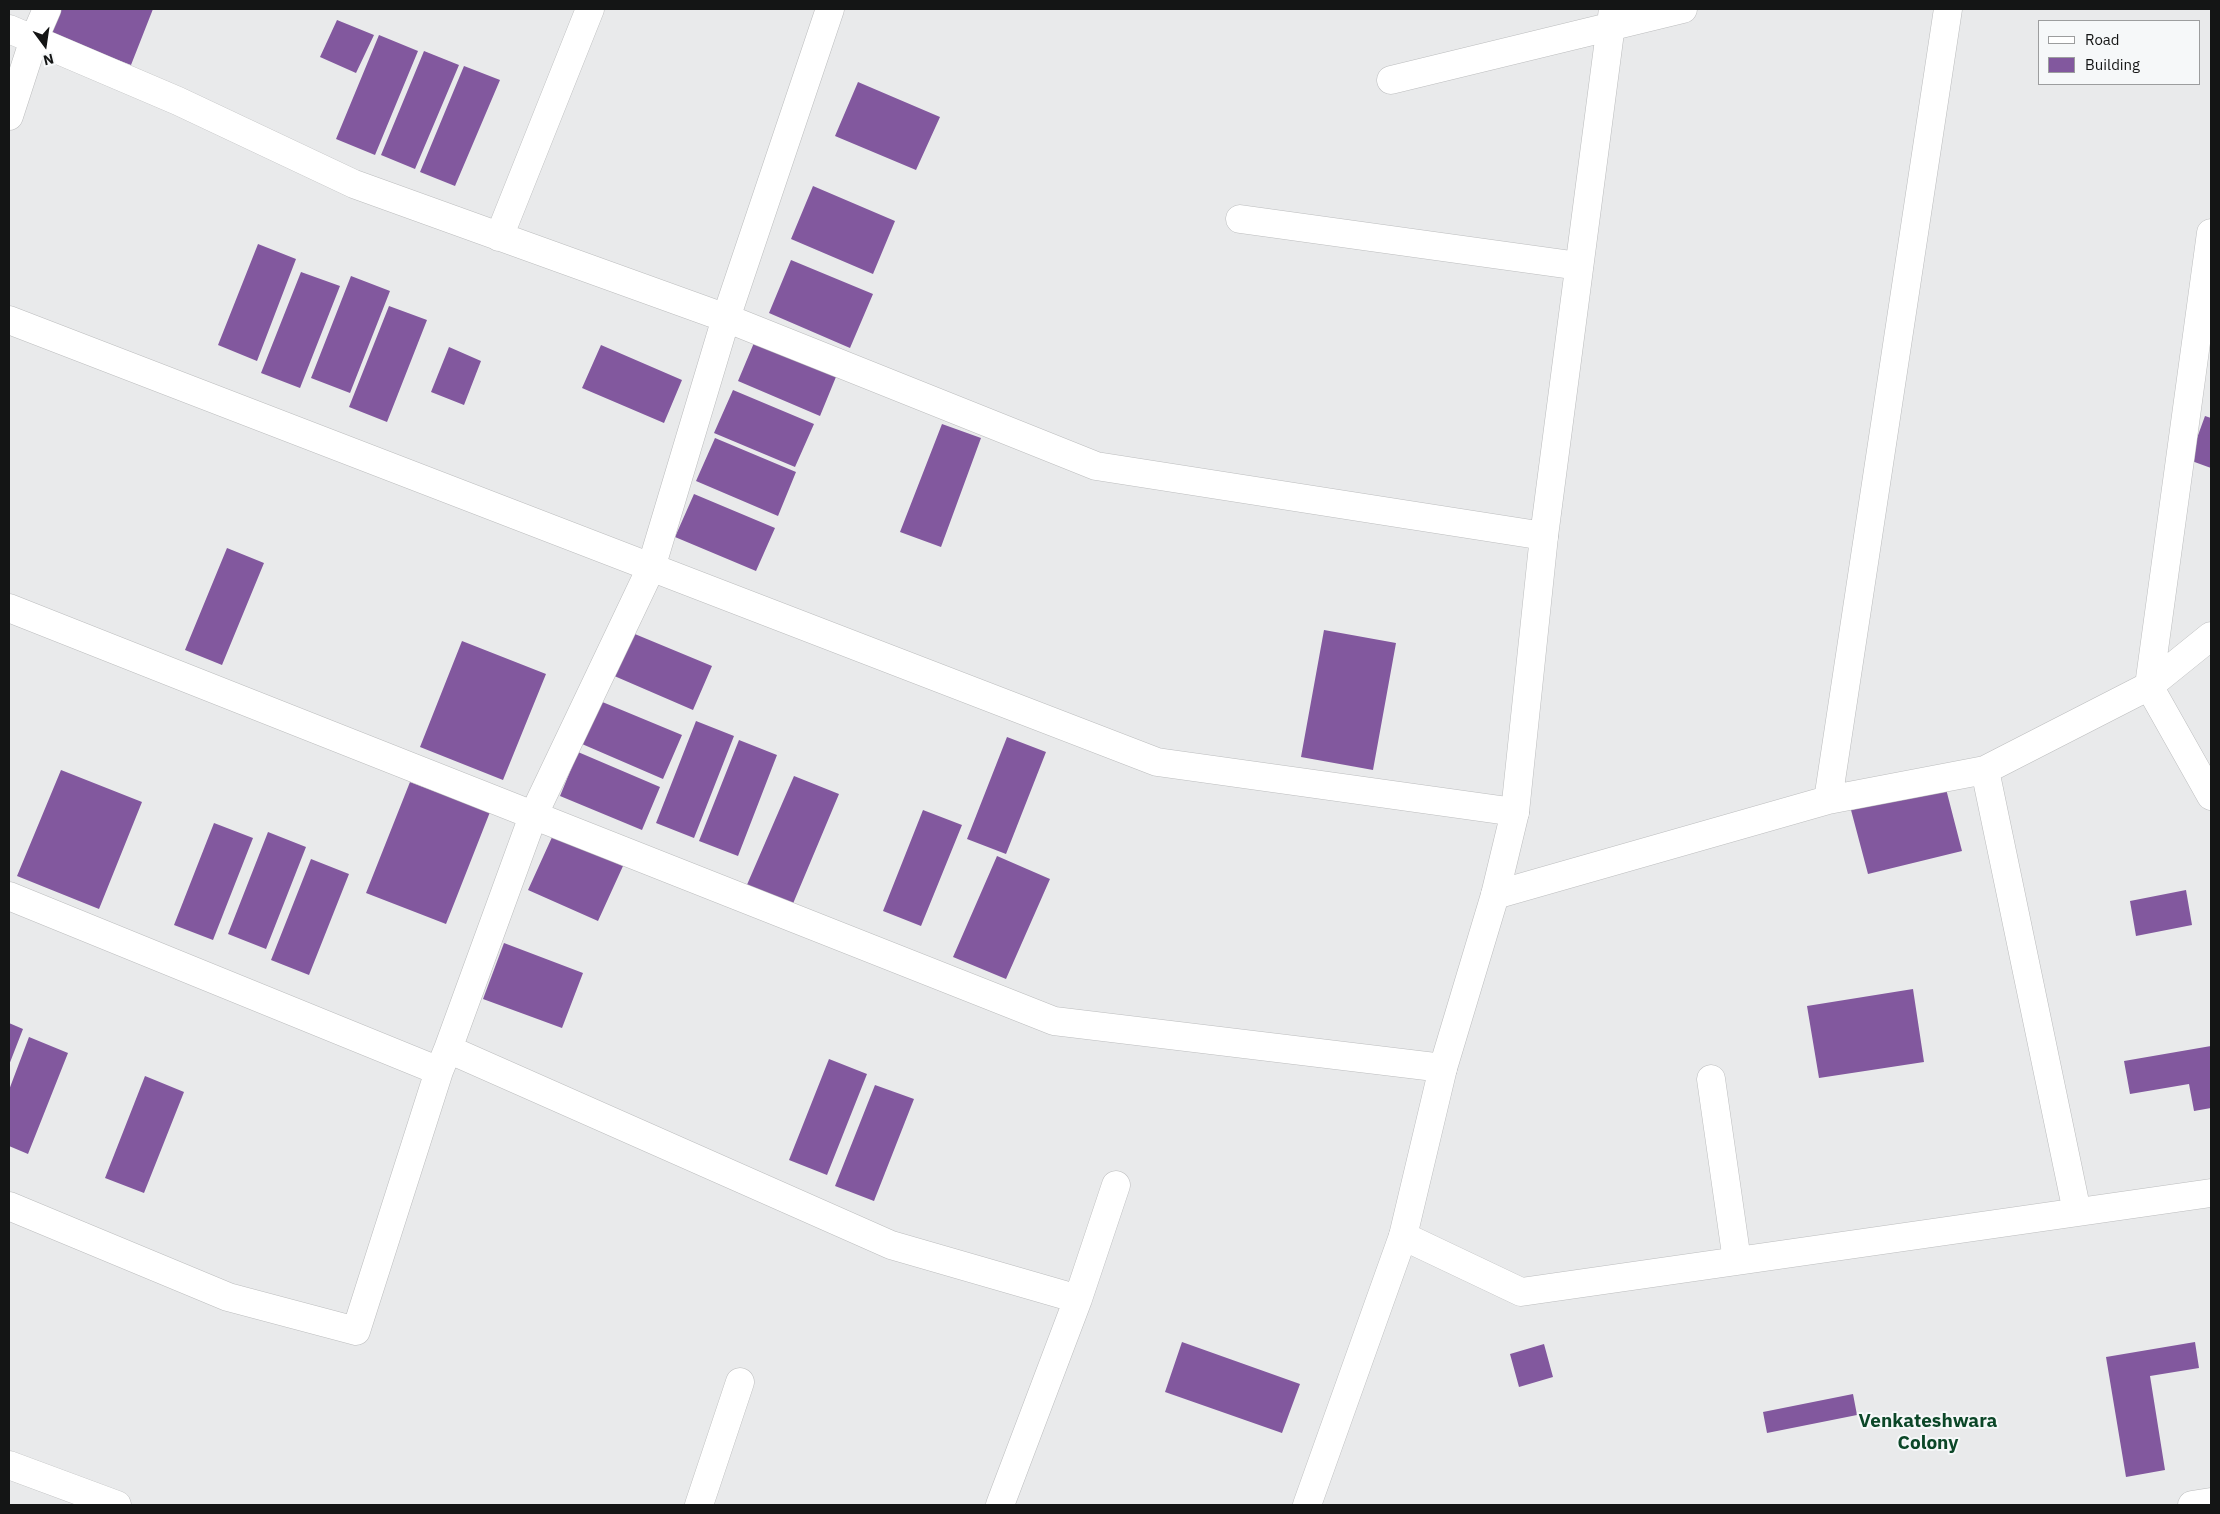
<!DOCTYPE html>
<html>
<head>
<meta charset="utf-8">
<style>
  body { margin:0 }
  #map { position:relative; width:2220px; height:1514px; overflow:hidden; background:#e9eaeb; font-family:"IBM Plex Sans",sans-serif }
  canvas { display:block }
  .frame { position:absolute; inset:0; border:10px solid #141515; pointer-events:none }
  .legend { position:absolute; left:2038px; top:20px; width:162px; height:65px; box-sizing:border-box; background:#f6f8f9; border:1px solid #9c9d9e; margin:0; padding:6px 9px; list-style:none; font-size:15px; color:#141515 }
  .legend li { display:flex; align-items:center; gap:10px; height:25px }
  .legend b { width:25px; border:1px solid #9c9d9e }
  .north { position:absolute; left:20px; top:20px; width:50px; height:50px; -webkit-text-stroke:4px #f6f8f9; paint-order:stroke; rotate:166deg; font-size:14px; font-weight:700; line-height:20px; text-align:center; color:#141515 }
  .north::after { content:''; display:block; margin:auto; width:18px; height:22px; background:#141515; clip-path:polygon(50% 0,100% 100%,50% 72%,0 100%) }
</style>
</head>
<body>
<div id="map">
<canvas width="2220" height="1514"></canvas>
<div class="frame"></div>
<ul class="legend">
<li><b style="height:6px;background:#fff"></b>Road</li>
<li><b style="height:14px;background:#82589e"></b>Building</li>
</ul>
<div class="north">N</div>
</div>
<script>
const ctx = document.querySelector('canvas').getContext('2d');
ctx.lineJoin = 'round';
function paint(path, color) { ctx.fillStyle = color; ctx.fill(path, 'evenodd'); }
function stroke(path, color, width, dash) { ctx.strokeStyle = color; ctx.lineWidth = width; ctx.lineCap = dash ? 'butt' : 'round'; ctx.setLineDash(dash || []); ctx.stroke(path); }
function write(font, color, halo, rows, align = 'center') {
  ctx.font = font + ' "IBM Plex Sans",sans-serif'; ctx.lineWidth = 4; ctx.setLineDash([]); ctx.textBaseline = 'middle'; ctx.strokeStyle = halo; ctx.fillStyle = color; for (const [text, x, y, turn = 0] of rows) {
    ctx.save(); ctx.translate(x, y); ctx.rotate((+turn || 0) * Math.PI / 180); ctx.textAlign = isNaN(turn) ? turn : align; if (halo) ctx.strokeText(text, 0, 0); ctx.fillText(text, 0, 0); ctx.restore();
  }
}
paint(new Path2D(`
  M61 9H153L131 65 51 35Z
  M337 20 374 35 356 73 320 57Z
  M379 35 418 51 375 155 336 139Z
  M424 51 459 65 415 169 381 155Z
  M464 66 500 80 455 186 420 172Z
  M858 82 940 117 916 170 835 136Z
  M813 186 895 221 873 274 791 239Z
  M258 244 296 259 257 361 218 345Z
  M791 260 873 294 850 348 769 313Z
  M301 272 340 286 300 388 261 373Z
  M351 276 390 291 350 393 311 378Z
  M389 306 427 320 387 422 349 407Z
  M756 338 838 372 820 416 738 381Z
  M601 345 682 380 664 423 582 388Z
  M449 347 481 361 464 405 431 392Z
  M733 390 814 424 795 467 714 433Z
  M2205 416 2211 418V468L2189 460Z
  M942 424 981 438 941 547 900 532Z
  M715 438 796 472 778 516 696 481Z
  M694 494 775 528 756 571 675 537Z
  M227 548 264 563 222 665 185 650Z
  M1324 630 1396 643 1373 770 1301 757Z
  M630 632 712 666 693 710 612 675Z
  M462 641 546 674 503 780 420 747Z
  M600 701 682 735 663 779 582 744Z
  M696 721 734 736 694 838 656 823Z
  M1007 737 1046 752 1006 854 967 839Z
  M739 740 777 755 738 856 699 841Z
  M578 752 660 787 642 830 560 796Z
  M61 770 142 802 99 909 17 876Z
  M794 776 839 794 792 906 746 887Z
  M410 782 490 812 446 924 366 893Z
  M1945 785 1962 851 1868 874 1851 810Z
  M923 810 962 825 921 926 883 911Z
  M214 823 253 838 213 940 174 925Z
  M268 832 306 847 266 949 228 934Z
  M553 835 623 866 598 921 528 890Z
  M997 856 1050 879 1006 979 953 957Z
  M311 859 349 874 309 975 271 960Z
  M2186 890 2192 925 2136 936 2130 901Z
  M504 943 583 973 562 1028 483 999Z
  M1913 989 1924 1062 1819 1078 1807 1006Z
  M9 1023 23 1029 9 1065Z
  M29 1037 68 1053 28 1154 9 1146V1090Z
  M2211 1046V1108L2194 1111 2189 1084 2130 1094 2124 1061Z
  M829 1059 867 1074 827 1175 789 1160Z
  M145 1076 184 1092 144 1193 105 1178Z
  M875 1085 914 1099 874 1201 835 1186Z
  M1182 1342 1300 1384 1282 1433 1165 1392Z
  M2195 1342 2199 1368 2150 1376 2165 1470 2126 1477 2106 1357Z
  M1544 1344 1553 1377 1519 1387 1510 1354Z
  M1853 1394 1857 1415 1767 1433 1763 1412Z`), '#82589e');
const street = new Path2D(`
  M830 9 726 318 651 568 533 816 448 1049 891 1245 1078 1299
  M9 29 178 101 354 184 726 318 1096 466 1544 536
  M1391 80 1683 9
  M9 116 34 39 47 9
  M1240 219 1579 266
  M2211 233 2149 686 2211 796
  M499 237 590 9
  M9 320 1157 762 1515 812
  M9 608 1054 1021 1443 1068
  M1985 770 2077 1212
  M1828 800 1948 9
  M1495 895 1828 800 1985 770 2149 686 2211 636
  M9 896 439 1071
  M1711 1079 1737 1261
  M9 1206 228 1297 356 1331 439 1071 448 1049
  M1403 1236 1521 1292 2211 1193
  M9 1465 117 1505
  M699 1505 740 1382
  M1000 1505 1078 1299 1116 1185
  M2192 1505 2211 1502`);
const secondary = new Path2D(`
  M1307 1505 1403 1236 1443 1068 1495 895 1515 812 1544 536 1613 9`);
stroke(street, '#bcbdbe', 29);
stroke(secondary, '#bcbdbe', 29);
stroke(street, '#fff', 28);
stroke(secondary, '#fff', 28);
write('bold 19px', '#0c4728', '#f6f8f9', [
  ["Venkateshwara",1928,1422],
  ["Colony",1928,1444]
]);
</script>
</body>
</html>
